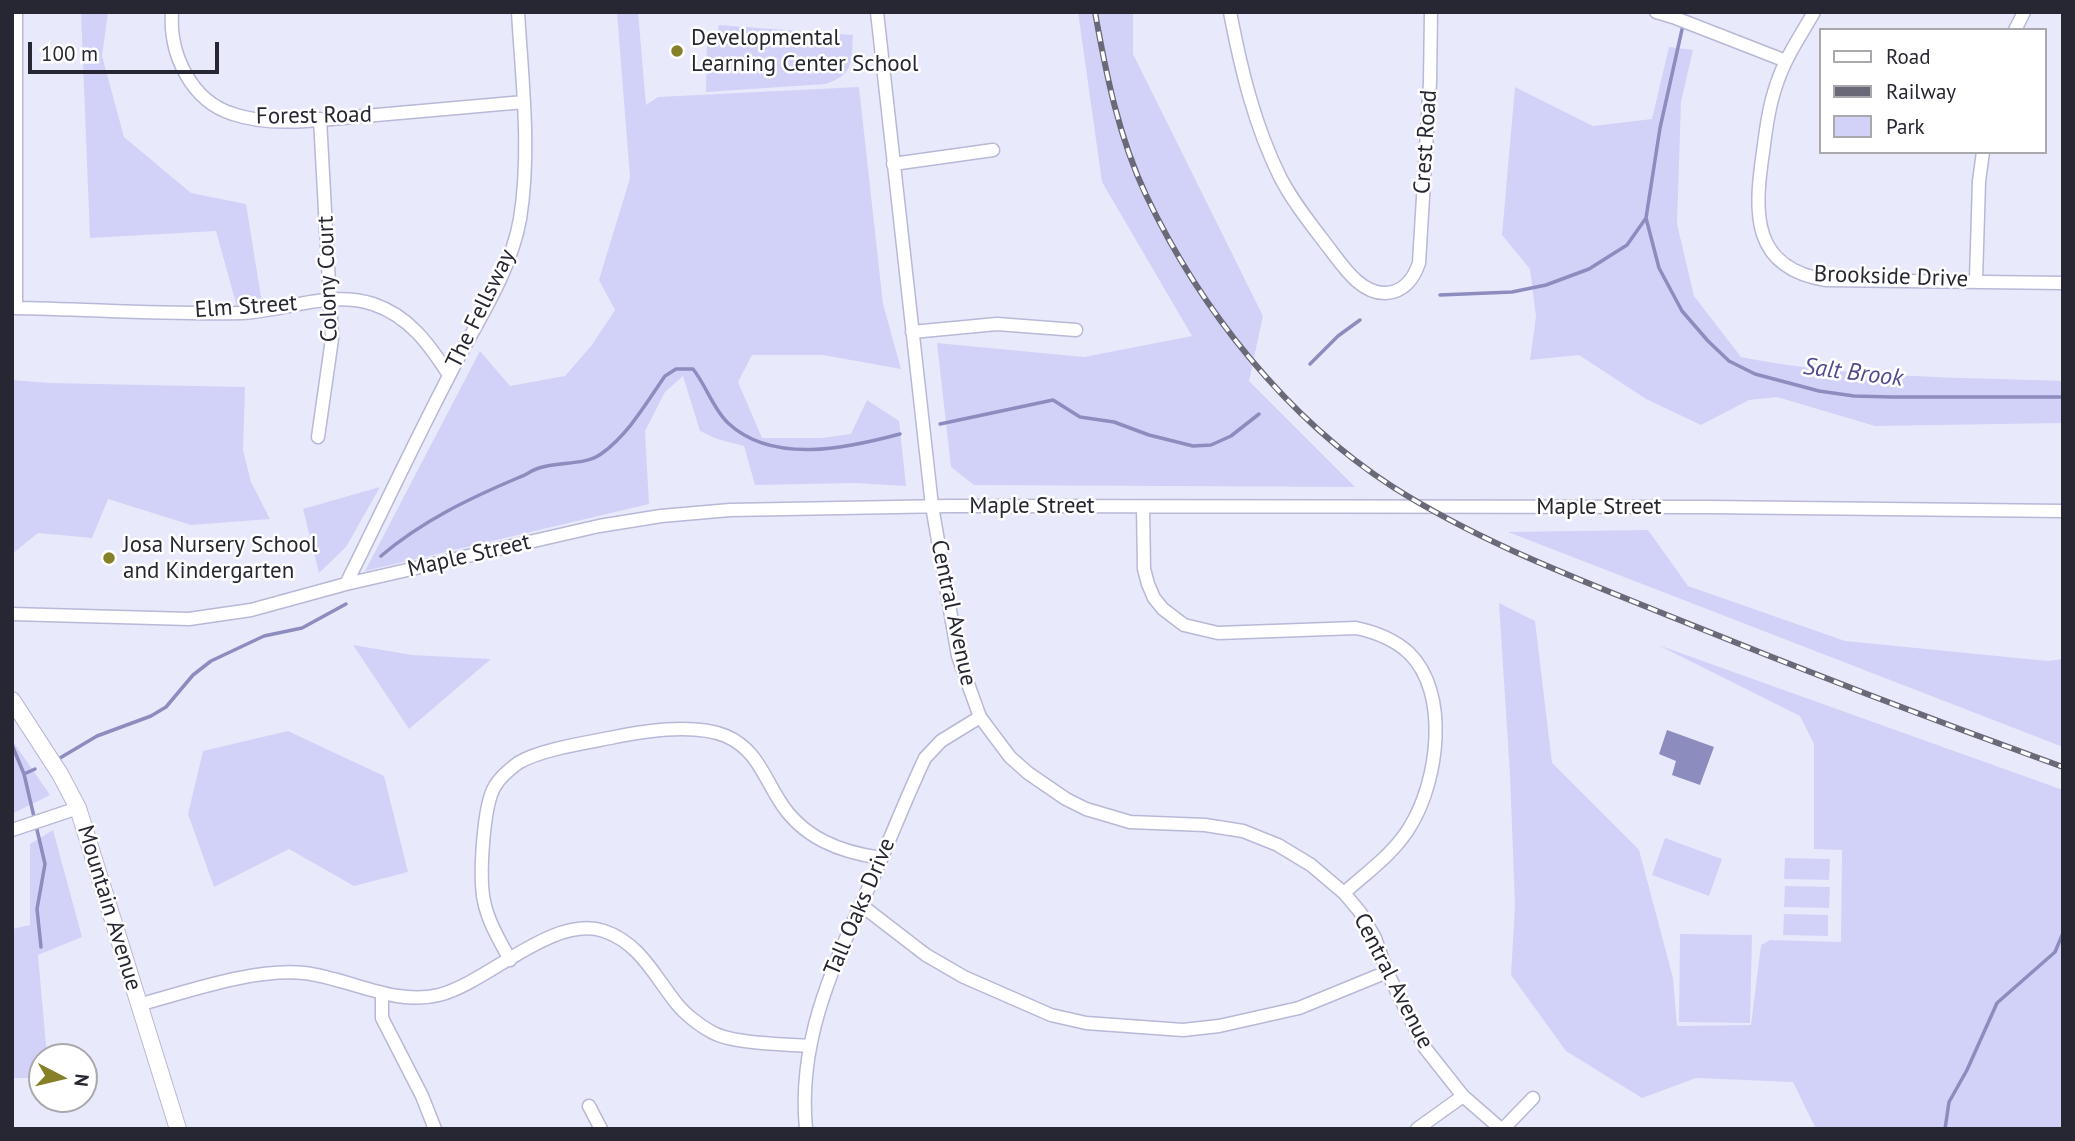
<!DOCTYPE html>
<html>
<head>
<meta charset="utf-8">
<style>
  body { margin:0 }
  #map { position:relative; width:2075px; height:1141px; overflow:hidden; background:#e9e9fc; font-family:"PT Sans",sans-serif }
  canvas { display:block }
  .frame { position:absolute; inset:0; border:14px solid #272733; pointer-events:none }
  .legend { position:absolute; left:1819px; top:28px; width:228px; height:126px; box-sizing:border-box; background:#fff; border:2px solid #a9a9ad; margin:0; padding:9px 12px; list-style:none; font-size:21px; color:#272733 }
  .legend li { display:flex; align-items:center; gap:14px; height:35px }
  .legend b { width:35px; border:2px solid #a9a9ad }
  .north { position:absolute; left:28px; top:1043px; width:70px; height:70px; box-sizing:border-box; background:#fff; border:2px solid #a9a9ad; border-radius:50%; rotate:97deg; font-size:19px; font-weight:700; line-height:28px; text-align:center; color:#272733 }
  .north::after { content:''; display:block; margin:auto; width:24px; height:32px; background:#868028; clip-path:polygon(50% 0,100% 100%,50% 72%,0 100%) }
  .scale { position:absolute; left:28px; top:42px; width:191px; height:32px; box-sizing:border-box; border:4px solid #272733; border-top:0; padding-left:9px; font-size:21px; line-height:24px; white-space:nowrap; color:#272733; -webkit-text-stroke:5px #fff; paint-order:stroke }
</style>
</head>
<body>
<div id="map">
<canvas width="2075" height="1141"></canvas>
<div class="frame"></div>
<ul class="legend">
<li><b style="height:9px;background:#fff"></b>Road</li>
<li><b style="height:9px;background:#696978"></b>Railway</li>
<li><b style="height:19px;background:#d2d2f8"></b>Park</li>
</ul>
<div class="north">N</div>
<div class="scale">100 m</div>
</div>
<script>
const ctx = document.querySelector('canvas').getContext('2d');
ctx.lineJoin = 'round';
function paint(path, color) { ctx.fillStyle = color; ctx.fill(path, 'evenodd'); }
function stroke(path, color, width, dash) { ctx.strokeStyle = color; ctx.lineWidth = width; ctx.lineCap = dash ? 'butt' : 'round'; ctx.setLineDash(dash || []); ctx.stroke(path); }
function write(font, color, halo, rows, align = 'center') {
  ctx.font = font + ' "PT Sans",sans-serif'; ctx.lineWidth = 5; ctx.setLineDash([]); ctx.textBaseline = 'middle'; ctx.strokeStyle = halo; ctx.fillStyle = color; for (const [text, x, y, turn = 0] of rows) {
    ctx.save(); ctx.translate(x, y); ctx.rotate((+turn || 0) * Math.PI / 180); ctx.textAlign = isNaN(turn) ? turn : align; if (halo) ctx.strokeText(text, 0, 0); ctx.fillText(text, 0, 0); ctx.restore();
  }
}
paint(new Path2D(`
  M81 12H108L102 56 124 137 191 193 246 204 262 303 237 307 216 231 90 238Z
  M617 12H638L646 105 658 97 859 87 883 304 901 369 823 355H752L738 382 762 438H822L851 434 867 400 899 421 906 486 855 483 755 485 744 446 717 439 700 431 683 376 665 392 645 431 649 504 365 571 480 351 510 386 565 376 591 346 615 310 599 280 630 178Z
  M1078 12H1133V54L1263 316 1249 381 1355 487 974 485 951 467 937 343 1084 357 1192 336 1102 182Z
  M719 25 853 35C851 61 855 74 826 84L706 92 707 37H716Z
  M1669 47 1693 50 1681 102 1677 224 1694 296 1741 357C1847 378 1955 377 2063 381V423L1875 426 1777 397 1749 400 1701 425 1646 399 1579 355 1530 360 1536 317 1530 269 1502 235 1515 87 1593 126 1652 119Z
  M12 380 49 383 245 387 243 450 251 482 270 519 191 525 108 499 92 538 38 533 12 554Z
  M380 487 346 547 319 573 303 509Z
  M1648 530 1688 586 1845 641 2048 661 2063 659V747L1508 532Z
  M1499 603 1535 621 1552 763 1639 850 1673 978 1677 1026 1751 1025 1761 945 1770 940 1841 942 1842 850 1814 849V744L1800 716 1658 645 2063 790V1129H1816L1793 1082 1696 1078 1642 1098 1566 1051 1511 975 1515 905 1510 775Z
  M353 645 412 655 491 659 409 729Z
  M288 731 384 776 408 872 354 886 289 849 214 887 188 814 203 751Z
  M12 740 50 795 12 814Z
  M53 830 82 937 38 955 47 1057H42V1078H12V929L30 925V844Z
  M1665 838 1722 859 1709 896 1652 875Z
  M1785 858 1830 859 1829 880 1784 879Z
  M1785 886 1830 887 1829 908 1784 907Z
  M1784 914 1828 915V936L1783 935Z
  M1680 934 1752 935 1750 1023 1679 1022Z`), '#d2d2f8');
paint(new Path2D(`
  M1667 730 1714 747 1700 785 1672 775 1676 761 1659 754Z`), '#8d8cbe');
stroke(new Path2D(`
  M1683 25 1660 128 1646 218 1659 268 1682 311 1708 341 1729 361 1755 374 1819 391 1854 396 1892 397H2063
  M1440 295 1512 292 1546 285 1589 269 1627 245 1646 218
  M1310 364 1338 336 1360 320
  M940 424 1053 400 1080 417 1114 422 1149 435 1193 446 1211 445 1231 436 1259 414
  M381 556C422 521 470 498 520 477 526 475 532 470 539 468 558 461 584 466 601 454 629 434 646 403 665 376L676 369H693C706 385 713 409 728 423 773 465 848 448 900 434
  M12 745 24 774 45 864 37 909 41 947
  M60 758 97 736 151 716 166 707 193 675 211 661 264 636 302 628 346 604
  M24 774 35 769
  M1945 1129 1949 1102 1967 1070 1997 1003 2055 952 2063 933`), '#8d8cbe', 3.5);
const street = new Path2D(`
  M172 12C169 54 191 101 233 114 274 128 323 119 365 116 418 111 471 107 524 102
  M877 12 932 506 958 656 980 717 1010 757 1028 773 1066 799 1086 809 1130 822 1205 825 1243 831 1278 845 1311 865 1344 893 1360 912 1375 938 1387 972 1425 1048 1463 1096 1501 1129
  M1230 12C1241 69 1254 124 1280 177 1294 204 1314 228 1332 252 1345 269 1362 294 1386 293 1404 292 1414 278 1419 263L1430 82 1431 12
  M1656 12 1673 17 1786 61
  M1814 12C1801 35 1785 58 1777 83 1769 105 1766 129 1763 152 1754 213 1751 268 1826 280L2063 283
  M2015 30 2024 12
  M893 164 993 150
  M1976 280 1979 181 1983 152
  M12 308C88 309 165 315 242 313 285 311 330 290 373 304 409 316 429 344 449 375
  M16 308V12
  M912 332 997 324 1076 330
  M318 437 332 339 320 119
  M1143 507 1144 569 1148 584 1154 598 1163 609 1184 625 1218 633 1356 628C1375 632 1394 639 1409 653 1450 693 1438 780 1411 825 1395 853 1367 872 1344 893
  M346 584C381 514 414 443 450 374 475 324 510 275 520 219 531 151 522 80 518 12
  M12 614 189 619 251 610 346 584 599 526 661 516 730 510 950 506 1708 507 2063 511
  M12 830 78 808
  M861 905 926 955 964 977 1051 1015 1086 1023 1183 1030 1219 1026 1299 1008 1387 972
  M510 960C500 941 488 922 484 901 479 878 483 805 495 786 500 777 510 769 518 763 539 750 584 743 610 738 643 731 694 723 726 736 756 749 763 775 779 800 802 838 840 852 881 858
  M382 993V1018L422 1096 435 1129
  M138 1005C187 992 253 968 304 973 349 978 393 1006 439 995 489 982 553 914 604 931 640 943 655 977 677 1004 685 1014 699 1025 710 1031 730 1044 784 1044 809 1046
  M589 1106 601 1129
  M806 1129C797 1037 836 961 872 880 890 840 906 798 925 758L941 741 980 717
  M1417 1129 1463 1096
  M1503 1129 1533 1098`);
const secondary = new Path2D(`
  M12 700 60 774 78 808 178 1129`);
stroke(street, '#b8b8d7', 15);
stroke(secondary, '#b8b8d7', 18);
stroke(street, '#fff', 12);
stroke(secondary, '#fff', 16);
const rail = new Path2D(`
  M1095 12C1106 74 1119 138 1146 195 1200 309 1286 418 1393 487 1481 543 1581 580 1677 619 1805 671 1933 720 2063 767`);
stroke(rail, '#696978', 6);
stroke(rail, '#fff', 3.5, [10]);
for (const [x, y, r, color] of [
  [677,51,7,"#868028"],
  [109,558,7,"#868028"]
]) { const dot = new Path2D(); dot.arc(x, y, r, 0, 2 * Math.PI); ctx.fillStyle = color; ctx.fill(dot); stroke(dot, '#fff', 2.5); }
write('23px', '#272733', '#fff', [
  ["Developmental",691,38],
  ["Learning Center School",691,64],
  ["Josa Nursery School",123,545],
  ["and Kindergarten",123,571]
], 'left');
write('23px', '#272733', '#fff', [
  ["Forest Road",314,116,-1],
  ["Crest Road",1426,142,-86],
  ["Brookside Drive",1891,277,2],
  ["Colony Court",328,279,-92],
  ["Elm Street",246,307,-4],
  ["The Fellsway",481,309,-64],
  ["Maple Street",1032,506],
  ["Maple Street",1599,507],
  ["Maple Street",469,556,-13],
  ["Central Avenue",953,613,78],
  ["Tall Oaks Drive",860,907,-67],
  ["Mountain Avenue",109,908,73],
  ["Central Avenue",1393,981,63]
]);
write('italic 24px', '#524c8e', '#fff', [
  ["Salt Brook",1853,373,7]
]);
</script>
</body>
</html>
